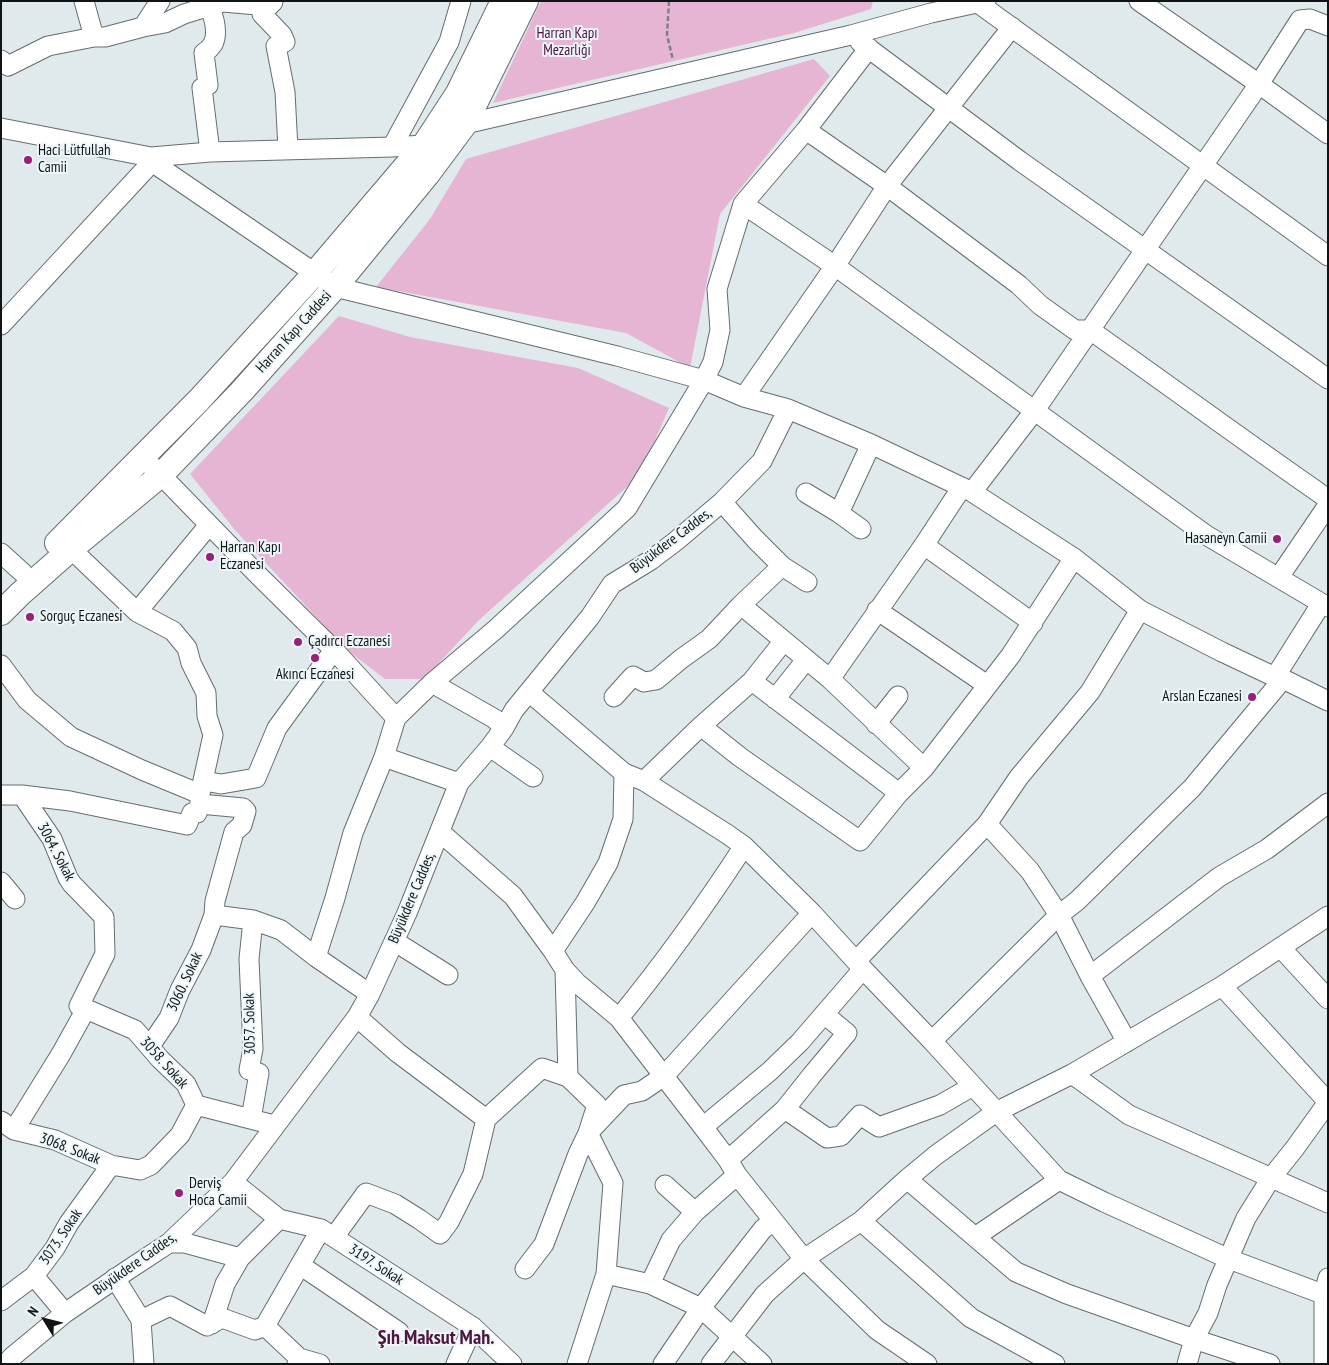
<!DOCTYPE html>
<html>
<head>
<meta charset="utf-8">
<style>
  body { margin:0 }
  #map { position:relative; width:1329px; height:1365px; overflow:hidden; background:#e0eaed; font-family:"PT Sans Narrow",sans-serif }
  canvas { display:block }
  .frame { position:absolute; inset:0; border:2px solid #111415; pointer-events:none }
  .north { position:absolute; left:20px; top:1295px; width:50px; height:50px; -webkit-text-stroke:4px #edf7fa; paint-order:stroke; rotate:306deg; font-size:14px; font-weight:700; line-height:20px; text-align:center; color:#111415 }
  .north::after { content:''; display:block; margin:auto; width:18px; height:22px; background:#111415; clip-path:polygon(50% 0,100% 100%,50% 72%,0 100%) }
</style>
</head>
<body>
<div id="map">
<canvas width="1329" height="1365"></canvas>
<div class="frame"></div>
<div class="north">N</div>
</div>
<script>
const ctx = document.querySelector('canvas').getContext('2d');
ctx.lineJoin = 'round';
function paint(path, color) { ctx.fillStyle = color; ctx.fill(path, 'evenodd'); }
function stroke(path, color, width, dash) { ctx.strokeStyle = color; ctx.lineWidth = width; ctx.lineCap = dash ? 'butt' : 'round'; ctx.setLineDash(dash || []); ctx.stroke(path); }
function write(font, color, halo, rows, align = 'center') {
  ctx.font = font + ' "PT Sans Narrow",sans-serif'; ctx.lineWidth = 4; ctx.setLineDash([]); ctx.textBaseline = 'middle'; ctx.strokeStyle = halo; ctx.fillStyle = color; for (const [text, x, y, turn = 0] of rows) {
    ctx.save(); ctx.translate(x, y); ctx.rotate((+turn || 0) * Math.PI / 180); ctx.textAlign = isNaN(turn) ? turn : align; if (halo) ctx.strokeText(text, 0, 0); ctx.fillText(text, 0, 0); ctx.restore();
  }
}
paint(new Path2D(`
  M541 1H873L871 9 794 33 493 103Z
  M814 59 830 76 720 214 690 368 626 333 376 287 430 219 466 159Z
  M339 316 410 337 578 368 669 408 640 475 478 621 424 679H385L347 650 235 530 190 474Z`), '#e5b5d3');
const minor = new Path2D(`
  M84 1 94 37
  M207 1C213 12 219 32 213 44 211 47 207 51 204 53L208 85 202 88 210 152
  M1139 1 1259 84 1328 134
  M978 3 1328 256
  M262 5V14L282 35 285 42 276 46 285 92 288 149
  M143 27 165 23 184 14 223 2 269 6 273 2
  M860 42 1020 161 1328 379
  M1 60 8 66 48 46 94 37H105L143 27 160 1
  M1 128 151 157 210 152 392 147 424 145 431 141
  M457 128 465 124 851 35 931 13 986 1
  M806 130 887 186 1019 285 1040 305 1075 330H1090C1170 386 1248 444 1328 499
  M392 147 449 42 461 1
  M151 157 152 162 335 287 617 356 704 380 744 397 788 409 871 444 972 492 1074 558 1140 610 1222 652 1275 677 1283 679 1328 701
  M743 204 835 266 1206 535 1328 607
  M1 325 152 162
  M744 397 835 266 887 186 1012 27
  M142 457 161 475 257 574 334 650 396 718 432 683 496 629 627 508 704 380 713 362 720 330 717 289 743 204 806 130 869 48
  M972 492 1035 410 1259 84 1300 20 1310 19 1328 26
  M806 493 839 513 861 529
  M722 502 755 539 782 566 807 582
  M839 513 871 444
  M924 545 1033 623
  M71 549 137 612 209 525
  M1 553 23 573
  M1279 577 1328 505
  M741 605 830 679 924 768
  M877 610 987 685
  M1 665 27 700 71 737 142 770 200 794 213 735 207 716 206 693 191 663 187 648 173 631 137 612
  M1275 677 1321 604
  M830 679 924 545 962 487
  M752 681 899 793
  M432 683 495 719 504 728
  M529 692 624 773 644 781 727 834 744 846 812 913 863 969 932 1041 1059 1180 1104 1202 1229 1259 1328 1296
  M614 697 633 676 644 682 656 680 681 659 709 639 741 605 782 566
  M775 699 806 660
  M876 724 898 696
  M701 726 740 757 860 841 899 793 924 768 1011 655 1074 558
  M490 747 533 777
  M384 757 459 783
  M204 781 221 784 256 778 277 728 334 650
  M644 781 701 726 752 681 783 642
  M1 795H22L52 839 68 878 72 884 104 917 105 954 79 1006 135 1030 160 1059 186 1084 196 1105 274 1125
  M22 795 70 801 187 825 192 813H197L200 804V795
  M200 804 243 808 246 811 242 825 234 832 215 901 214 915 253 920 281 930 316 957 370 994
  M987 824 1030 871 1059 915 1090 976 1127 1042
  M440 832 513 896 553 951 565 970 577 983 619 1018 703 1127 728 1160 737 1175 804 1259 877 1330 927 1364
  M1 882 15 899
  M394 941 448 975
  M1281 948 1328 999
  M553 951 585 903 608 863 623 819 624 773
  M316 957 335 898 353 833 384 757 396 718
  M856 961 987 824 1019 777 1090 692 1140 610
  M565 970 568 1077 597 1105 588 1133 613 1183 606 1274 577 1364
  M1090 976 1219 877 1267 849 1328 803
  M1222 986 1328 1102
  M357 1017 398 1053 486 1119 542 1068 568 1077
  M619 1018C664 963 705 906 744 846
  M932 1041 1059 915 1077 901 1192 788 1283 679
  M150 1046 169 1018 180 990 201 950 214 915
  M1072 1074 1129 1115 1328 1203
  M785 1109 827 1138 841 1136 860 1115 879 1127 940 1105 973 1086
  M251 1119 259 1073 249 1070 253 1049 249 959 253 920
  M1 1121 14 1130 55 1140 111 1165 140 1170 151 1165 180 1135 196 1105
  M703 1127 770 1071 800 1042 863 969
  M14 1130 61 1054 86 1009
  M728 1160 785 1109 812 1075 847 1033 824 1014
  M907 1179 1016 1272 1067 1294 1194 1339 1270 1364
  M233 1182 279 1219 321 1229 473 1327 512 1364
  M665 1185 695 1212
  M861 1221 971 1318 1055 1364
  M334 1237 366 1193 395 1204 419 1219 440 1234 449 1222 473 1174 486 1119
  M975 1237 1059 1180
  M169 1243H185L240 1258 279 1219
  M300 1265 399 1332
  M525 1269 544 1244 578 1154 588 1133 624 1095 642 1091 664 1076 812 913
  M606 1274 650 1284 701 1308 762 1364
  M34 1276 65 1313
  M115 1278 141 1320 144 1364
  M650 1284 671 1240 695 1212 737 1175
  M1 1301 34 1276 55 1248 69 1223 111 1165
  M141 1320 170 1306 207 1326 222 1318 255 1330 265 1326 299 1358 297 1364
  M212 1324 225 1284 240 1258
  M265 1326 321 1229
  M299 1358 320 1364
  M6 1364 12 1357 65 1313 128 1270 169 1243 233 1182 357 1017 370 994 407 913 459 783 490 747 504 728 514 710 590 617 612 584 651 560 676 541 722 502 762 461 788 409
  M456 1364 473 1327
  M663 1364 701 1308 763 1229 773 1221
  M711 1364 765 1294 804 1259 861 1221 907 1179 936 1155 996 1112 1072 1074 1222 986 1328 916
  M1187 1364 1194 1339 1208 1313 1217 1285 1246 1218 1271 1178 1295 1148 1328 1102
  M1324 1364V1294L1328 1278`);
const major = new Path2D(`
  M57 543 199 400 315 273 424 145 458 93 503 1
  M1 613 20 594 71 549 161 475 241 392 335 287 427 175 465 124 526 1`);
stroke(minor, '#646d6f', 21);
stroke(major, '#646d6f', 26);
stroke(new Path2D(`
  M669 1 667 35 673 60`), '#7c8284', 2.5, [5, 2.5]);
stroke(minor, '#fff', 19);
stroke(major, '#fff', 24);
for (const [x, y, r, color] of [
  [28,160,5,"#991f79"],
  [1277,539,5,"#991f79"],
  [210,557,5,"#991f79"],
  [30,617,5,"#991f79"],
  [298,642,5,"#991f79"],
  [315,658,5,"#991f79"],
  [1252,697,5,"#991f79"],
  [179,1193,5,"#991f79"]
]) { const dot = new Path2D(); dot.arc(x, y, r, 0, 2 * Math.PI); ctx.fillStyle = color; ctx.fill(dot); stroke(dot, '#edf7fa', 2); }
write('15px', '#500e3e', '#edf7fa', [
  ["Harran Kapı",567,34],
  ["Mezarlığı",567,51]
]);
write('15px', '#111415', '#edf7fa', [
  ["Haci Lütfullah",38,151],
  ["Camii",38,168],
  ["Hasaneyn Camii",1267,539,"right"],
  ["Harran Kapı",220,548],
  ["Eczanesi",220,565],
  ["Sorguç Eczanesi",40,617],
  ["Çadırcı Eczanesi",308,642],
  ["Akıncı Eczanesi",315,675,"center"],
  ["Arslan Eczanesi",1242,697,"right"],
  ["Derviş",189,1184],
  ["Hoca Camii",189,1201]
], 'left');
write('15px', '#111415', '#edf7fa', [
  ["Harran Kapı Caddesi",294,332,-48],
  ["Büyükdere Caddes,",671,541,-37],
  ["3064. Sokak",56,852,62],
  ["Büyükdere Caddes,",412,898,-67],
  ["3060. Sokak",185,982,-65],
  ["3057. Sokak",250,1024,-91],
  ["3058. Sokak",164,1063,48],
  ["3068. Sokak",70,1149,21],
  ["3073. Sokak",61,1237,-56],
  ["Büyükdere Caddes,",135,1264,-35],
  ["3197. Sokak",376,1265,33]
]);
write('bold 20px', '#4f153e', '#edf7fa', [
  ["Şıh Maksut Mah.",436,1338]
]);
</script>
</body>
</html>
